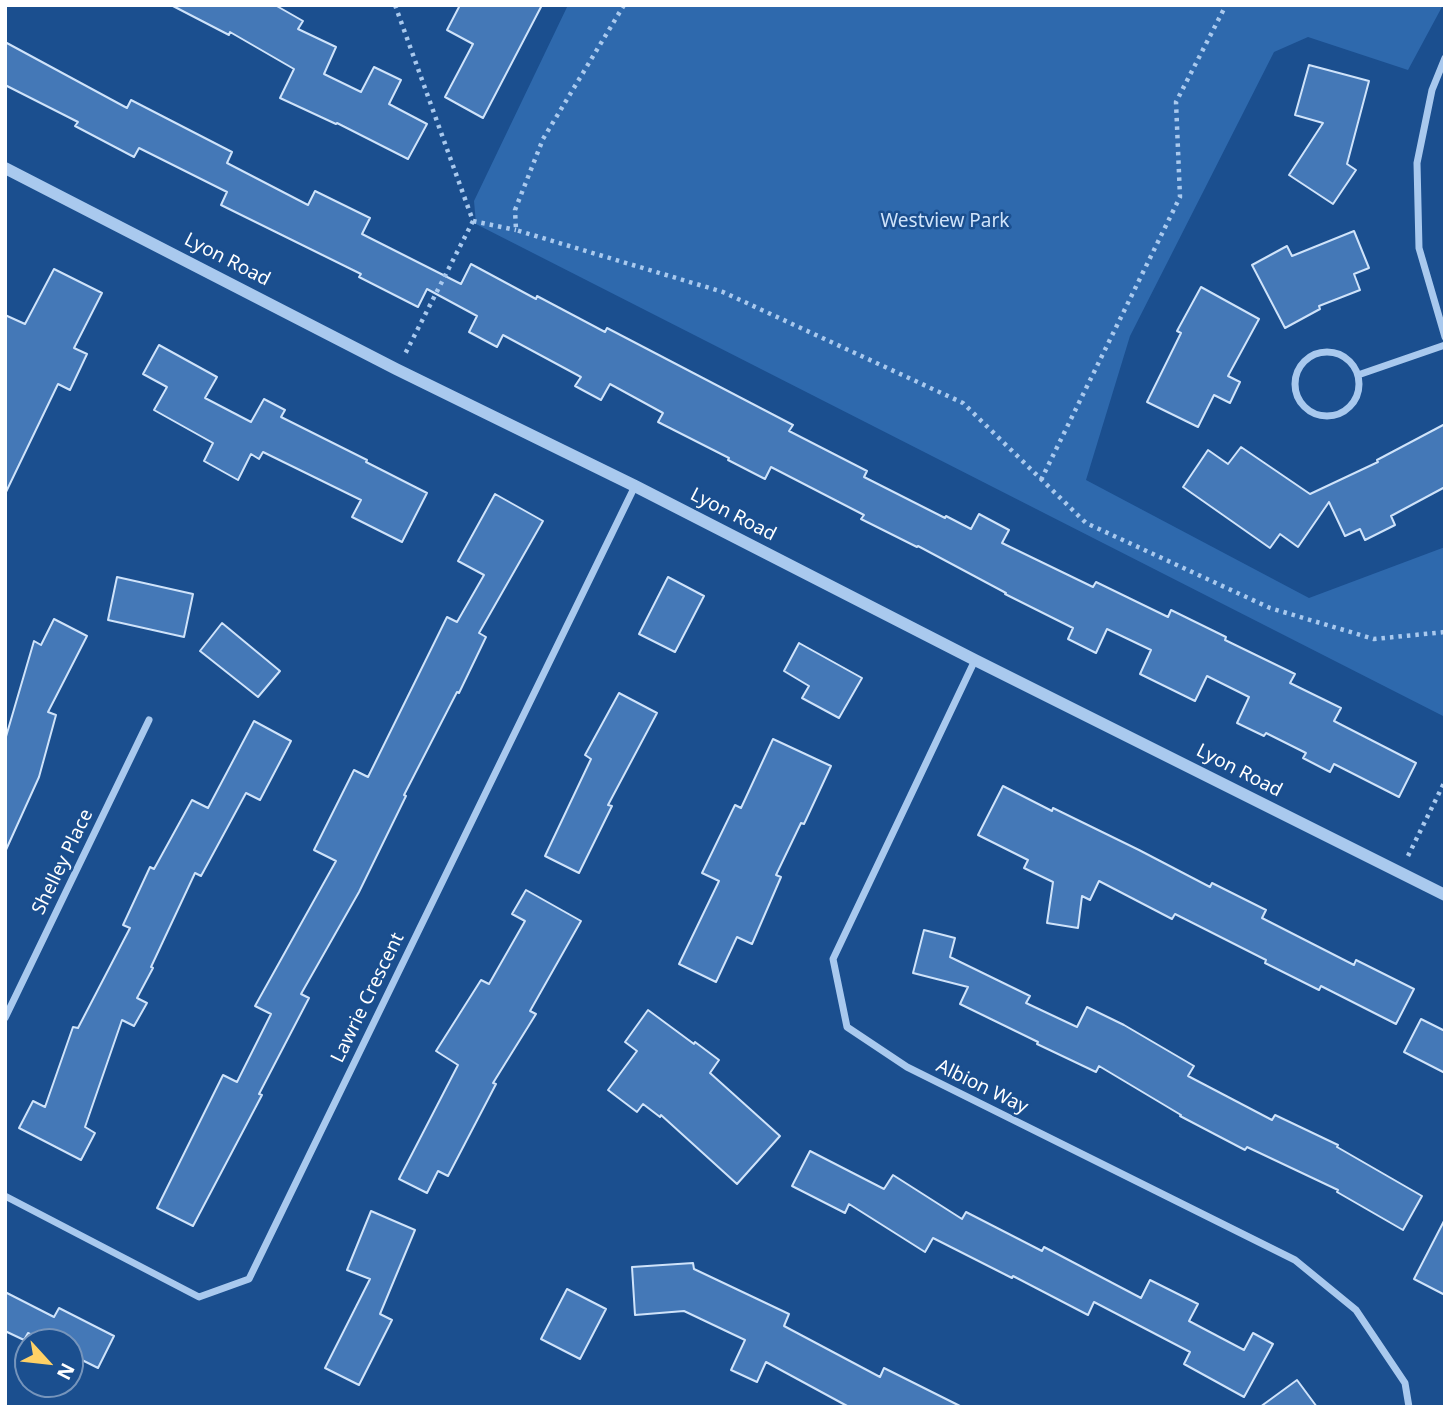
<!DOCTYPE html>
<html>
<head>
<meta charset="utf-8">
<style>
  body { margin:0 }
  #map { position:relative; width:1450px; height:1412px; overflow:hidden; background:#1b4f8f; font-family:"Noto Sans",sans-serif }
  canvas { display:block }
  .frame { position:absolute; inset:0; border:7px solid #fff; pointer-events:none }
  .north { position:absolute; left:14px; top:1328px; width:70px; height:70px; box-sizing:border-box; background:#1b4f8f; border:2px solid #7695bc; border-radius:50%; rotate:117deg; font-size:19px; font-weight:700; line-height:28px; text-align:center; color:#fff }
  .north::after { content:''; display:block; margin:auto; width:24px; height:32px; background:#ffd166; clip-path:polygon(50% 0,100% 100%,50% 72%,0 100%) }
</style>
</head>
<body>
<div id="map">
<canvas width="1450" height="1412"></canvas>
<div class="frame"></div>
<div class="north">N</div>
</div>
<script>
const ctx = document.querySelector('canvas').getContext('2d');
ctx.lineJoin = 'round';
function paint(path, color) { ctx.fillStyle = color; ctx.fill(path, 'evenodd'); }
function stroke(path, color, width, dash) { ctx.strokeStyle = color; ctx.lineWidth = width; ctx.lineCap = dash ? 'butt' : 'round'; ctx.setLineDash(dash || []); ctx.stroke(path); }
function write(font, color, halo, rows, align = 'center') {
  ctx.font = font + ' "Noto Sans",sans-serif'; ctx.lineWidth = 5; ctx.setLineDash([]); ctx.textBaseline = 'middle'; ctx.strokeStyle = halo; ctx.fillStyle = color; for (const [text, x, y, turn = 0] of rows) {
    ctx.save(); ctx.translate(x, y); ctx.rotate((+turn || 0) * Math.PI / 180); ctx.textAlign = isNaN(turn) ? turn : align; if (halo) ctx.strokeText(text, 0, 0); ctx.fillText(text, 0, 0); ctx.restore();
  }
}
paint(new Path2D(`
  M568 5H1443L1408 70 1308 37 1274 52 1130 336 1086 480 1309 598 1445 547V717L476 224 474 201Z`), '#2e69ad');
const building = new Path2D(`
  M171 5H275L303 21 298 29 336 47 324 74 361 92 374 67 401 80 389 104 427 124 408 159 337 123 336 124 280 98 294 69 230 32 229 35Z
  M460 5H542L483 118 445 97 473 44 447 30Z
  M5 42 127 108 131 100 232 152 227 163 308 205 315 191 370 218 362 234 461 284 471 264 536 299 537 296 605 332 607 328 793 425 789 431 867 471 864 477 945 518 946 516 971 529 979 514 1009 530 1002 543 1093 587 1096 582 1168 617 1171 610 1226 637 1225 640 1295 674 1290 683 1341 708 1334 721 1416 763 1399 797 1334 764 1330 772 1303 758 1306 753 1266 733 1264 736 1237 723 1249 697 1207 676 1195 701 1140 674 1151 650 1107 629 1096 653 1068 639 1073 628 1005 594 1006 593 918 546 917 547 861 519 864 515 771 467 765 479 728 460 729 458 658 422 663 413 610 384 601 400 575 386 581 377 503 335 497 347 469 332 477 316 427 289 418 307 359 277 361 274 221 205 227 192 139 148 134 157 75 126 78 122 5 85Z
  M1309 65 1369 81 1347 164 1356 170 1333 204 1289 175 1323 123 1295 115Z
  M1354 231 1369 268 1354 274 1360 290 1319 306 1320 309 1285 328 1252 265 1287 246 1292 256Z
  M54 269 102 293 74 348 87 354 70 390 58 384 5 494V315L25 324Z
  M1201 287 1259 319 1228 376 1240 382 1230 403 1214 395 1198 427 1147 402 1181 333 1177 331Z
  M159 345 217 377 205 398 251 422 264 399 285 410 281 417 367 460 366 462 427 493 402 542 352 517 361 500 263 452 259 459 251 454 238 480 204 461 213 443 154 410 167 387 143 374Z
  M1445 424V487L1391 516 1395 525 1365 540 1360 529 1345 536 1329 502 1298 547 1280 534 1270 548 1183 487 1208 450 1228 464 1241 447 1310 494 1378 462 1377 460Z
  M495 494 543 521 479 633 486 637 459 693 457 692 404 795 406 796 359 892 301 994 309 998 259 1094 262 1095 193 1226 157 1208 223 1075 237 1082 271 1014 255 1006 336 861 314 850 354 770 368 777 447 617 457 622 484 575 458 561Z
  M117 577 193 594 184 637 108 620Z
  M668 577 704 596 675 652 639 634Z
  M54 619 87 636 48 712 56 715 39 777 5 852V740L34 641 41 645Z
  M222 623 280 671 258 697 200 651Z
  M799 643 862 678 839 718 802 698 809 686 784 671Z
  M619 693 657 713 608 805 612 806 579 873 545 856 591 759 585 755Z
  M254 721 291 741 260 800 246 793 201 876 195 873 151 967 153 968 137 998 147 1003 134 1026 122 1020 85 1127 95 1133 81 1160 19 1128 33 1101 45 1107 73 1027 78 1028 130 928 123 925 150 867 154 869 192 800 208 808Z
  M773 739 831 766 804 824 801 823 776 875 781 877 752 944 737 937 716 982 679 964 719 881 702 873 735 805 741 808Z
  M1003 786 1052 811 1053 808 1139 850 1210 887 1212 883 1266 910 1262 918 1354 965 1356 960 1414 989 1396 1024 1321 986 1319 990 1265 963 1266 960 1175 914 1172 919 1099 881 1090 900 1082 896 1078 928 1047 923 1053 882 1024 868 1028 860 978 835Z
  M526 890 581 921 530 1011 536 1014 493 1083 496 1084 448 1176 438 1171 427 1193 399 1179 458 1065 436 1051 481 980 489 984 525 921 512 914Z
  M924 930 955 938 950 957 1030 996 1026 1003 1077 1027 1087 1007 1124 1025 1194 1066 1188 1076 1272 1120 1275 1115 1338 1145 1337 1147 1422 1196 1403 1230 1337 1192 1338 1190 1247 1147 1245 1150 1180 1116 1181 1115 1099 1066 1096 1072 1037 1044 1038 1042 960 1004 968 987 913 973Z
  M648 1010 694 1044 695 1042 719 1060 710 1073 780 1136 737 1184 661 1115 660 1117 643 1104 637 1112 608 1090 637 1051 625 1042Z
  M1421 1019 1445 1031V1073L1404 1052Z
  M810 1151 884 1189 893 1175 962 1219 966 1212 1042 1251 1044 1247 1141 1298 1150 1280 1198 1304 1189 1321 1244 1350 1253 1333 1273 1344 1244 1397 1184 1364 1190 1352 1094 1302 1088 1315 1013 1276 1012 1278 933 1238 925 1252 849 1204 845 1213 792 1186Z
  M371 1211 415 1230 380 1314 392 1320 359 1385 325 1368 370 1279 347 1270Z
  M1445 1219V1295L1414 1279Z
  M693 1263 694 1269 789 1314 784 1326 880 1377 884 1368 962 1407H849L766 1362 757 1382 731 1370 745 1340 684 1311 635 1315 632 1267Z
  M567 1289 606 1309 580 1359 541 1339Z
  M5 1292 54 1317 59 1308 114 1336 98 1368 70 1354V1342H47L28 1333 24 1340 5 1331Z
  M1297 1380 1317 1407H1260Z`);
paint(building, '#4478b7');
stroke(building, '#cfe3fa', 2);
stroke(new Path2D(`
  M395 5 473 221 405 354
  M624 5 543 139 515 210 516 230 723 292 963 403 1086 523 1270 608 1374 639 1445 632
  M473 221 516 230
  M1041 480 1180 197 1176 102 1226 5
  M1408 856 1445 781`), '#a9c9ee', 4.5, [3.5, 5]);
stroke(new Path2D(`
  M1445 58 1432 90 1417 163 1419 248 1445 337
  M1295 384a32 32 0 1 1 64 0a32 32 0 1 1-64 0Z
  M1358 375 1445 345
  M975 660 833 959 847 1027 907 1067 1295 1260 1356 1310 1405 1383 1409 1407
  M5 1018 149 720
  M5 1196 199 1297 249 1279 635 486`), '#a9c9ee', 7);
stroke(new Path2D(`
  M5 168 396 369 635 486 975 660 1445 895`), '#a9c9ee', 12);
write('19px', '#cfe3fa', '#1b4f8f', [
  ["Westview Park",945,222]
]);
write('19px', '#fff', '#1b4f8f', [
  ["Lyon Road",227,260,27],
  ["Lyon Road",733,515,27],
  ["Lyon Road",1239,771,27],
  ["Shelley Place",63,862,-64],
  ["Lawrie Crescent",368,998,-64],
  ["Albion Way",982,1087,26]
]);
</script>
</body>
</html>
